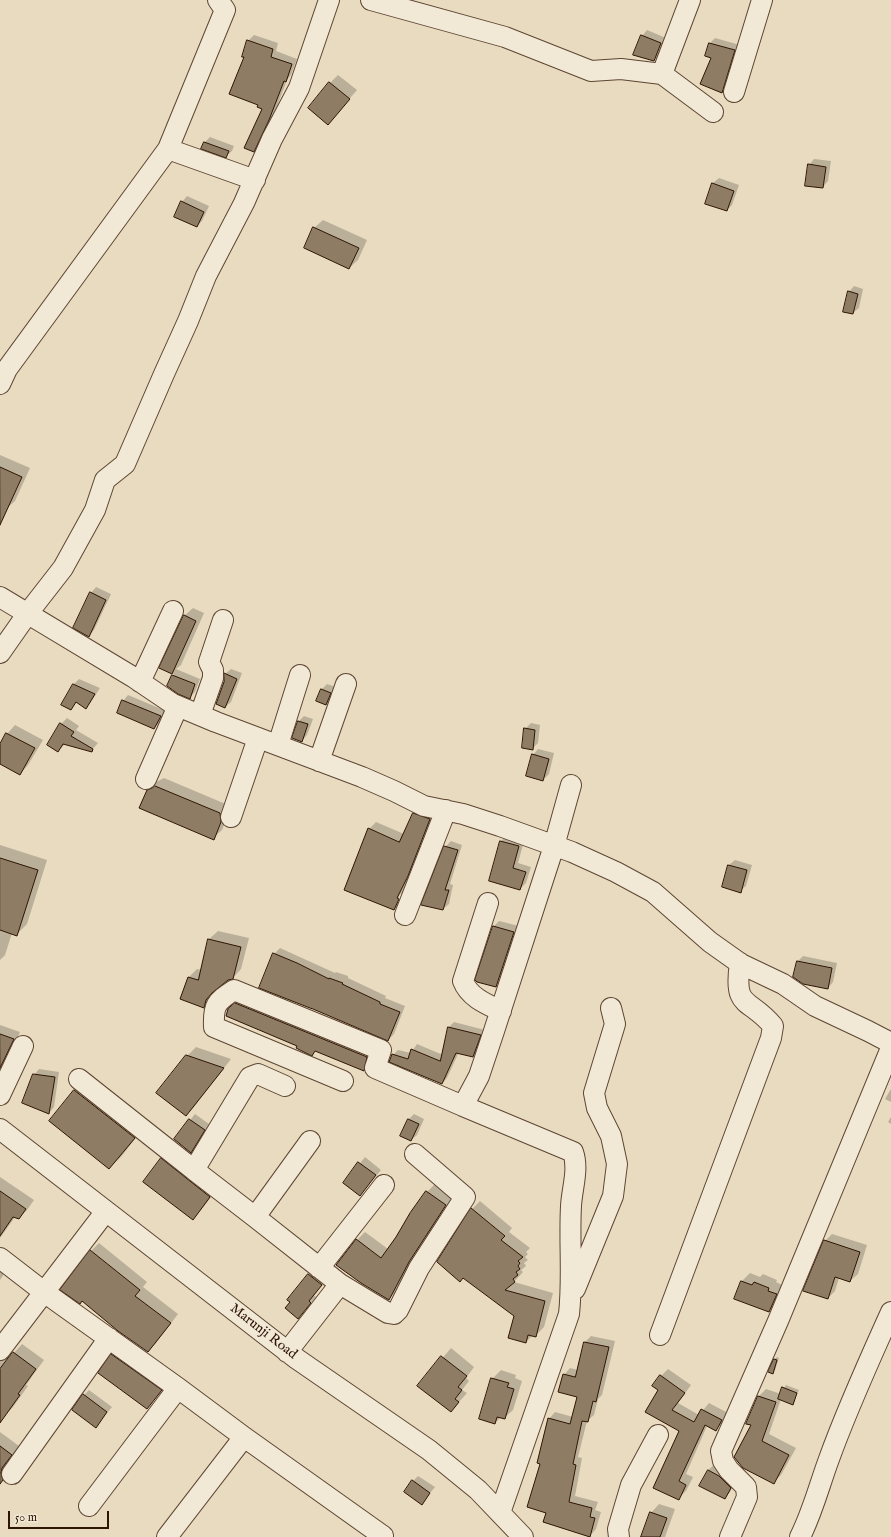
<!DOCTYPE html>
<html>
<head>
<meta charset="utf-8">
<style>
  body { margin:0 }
  #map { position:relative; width:891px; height:1537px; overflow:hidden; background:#e9dbc0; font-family:"IM FELL English",serif }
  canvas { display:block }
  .scale { position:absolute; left:8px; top:1511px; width:101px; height:18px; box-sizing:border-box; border:2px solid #2e1503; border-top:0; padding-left:5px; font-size:12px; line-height:14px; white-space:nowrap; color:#2e1503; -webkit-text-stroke:3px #f1e8d6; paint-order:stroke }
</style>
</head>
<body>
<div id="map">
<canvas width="891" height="1537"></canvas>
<div class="scale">50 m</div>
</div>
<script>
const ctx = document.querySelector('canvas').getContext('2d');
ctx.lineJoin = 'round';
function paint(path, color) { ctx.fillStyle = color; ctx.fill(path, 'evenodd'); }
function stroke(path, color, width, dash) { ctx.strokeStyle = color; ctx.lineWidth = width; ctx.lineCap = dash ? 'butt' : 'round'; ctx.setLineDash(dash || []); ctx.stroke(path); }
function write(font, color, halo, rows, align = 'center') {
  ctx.font = font + ' "IM FELL English",serif'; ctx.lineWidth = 3.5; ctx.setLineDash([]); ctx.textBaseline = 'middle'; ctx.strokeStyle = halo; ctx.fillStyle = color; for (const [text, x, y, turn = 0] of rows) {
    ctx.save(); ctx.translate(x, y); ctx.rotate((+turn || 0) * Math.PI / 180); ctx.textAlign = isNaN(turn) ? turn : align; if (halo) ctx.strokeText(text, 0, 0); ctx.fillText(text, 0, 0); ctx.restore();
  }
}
paint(new Path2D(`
  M647 30 666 38 660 55 654 60 642 36Z
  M254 35 278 43 276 51 297 59 291 75 287 80 274 114 259 146 253 151 263 109 259 104 245 57 248 41Z
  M715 38 740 45 727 87 721 92 710 43Z
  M338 75 357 90 328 124 330 83Z
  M210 137 234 146 232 151 226 156 203 148 205 142Z
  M814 159 831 161 828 181 823 187 809 165Z
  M719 178 739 185 732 205 727 210 706 203 713 183Z
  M187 196 209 206 202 221 197 226 182 202Z
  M323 220 367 240 358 260 349 268 314 228Z
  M854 286 863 289 859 308 853 313 849 292Z
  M0 455 30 468 15 501 6 509 0 506Z
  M96 587 111 594 94 630 89 636 91 593Z
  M193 608 204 613 181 665 176 669 200 679 195 692 190 697 173 676 174 674 160 668 184 616Z
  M231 669 242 673 231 702 225 707V674Z
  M79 679 100 688 91 702 86 708 77 702 71 709 74 684Z
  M327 684 336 687 332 699 326 704 322 689Z
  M128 695 166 711 160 722 154 728 123 701Z
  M304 716 313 719 307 735 302 741 299 721Z
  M67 718 79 726 76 730 98 743 91 751 65 744 58 751 61 724Z
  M531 723 540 725 538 743 532 749 525 729Z
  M15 725 43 740 28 765 20 774 0 763V746L7 734Z
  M538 749 554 753 549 774 543 780 533 755Z
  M164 778 228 805 229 813 222 830 213 838 147 791 156 782Z
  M421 807 437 812 415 868 404 890 406 891 402 902 394 909 369 829 376 822 404 834 414 814ZM400 894H402L399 902H397Z
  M507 836 524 841 518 863 531 867 526 883 520 889 490 880 501 841Z
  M451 841 462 845 450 884 453 885 449 904 443 909 445 847Z
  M0 845 47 860 27 924 17 934 12 933 5 955 0 960Z
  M735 860 752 865 746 886 740 891 723 886 729 865Z
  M499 921 519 926 501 980 496 986 494 926Z
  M218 931 249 938 241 969 233 978 227 980 215 991 212 998 203 1006 181 998 189 977 197 969 202 970 209 939Z
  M280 948 335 973 336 972 348 976V978L386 996 385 998 405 1006 394 1034 388 1040 274 954Z
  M803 956 837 963 833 982 828 988 798 961Z
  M244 996 374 1049 372 1062 364 1070 316 1050 312 1054 299 1045 228 1011Z
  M454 1022 485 1030 478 1051 473 1056 459 1052 447 1078 442 1083 393 1055 398 1050 411 1053 417 1044 443 1055 449 1027Z
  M0 1025 20 1032 0 1076Z
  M196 1047 231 1059 194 1107 186 1115 187 1056Z
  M39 1069 59 1072 54 1107 49 1113 34 1075Z
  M86 1079 145 1126 121 1157 109 1168 50 1121 75 1090Z
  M891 1089V1102L885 1099Z
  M195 1114 209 1124 196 1146 191 1152 175 1139Z
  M414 1114 424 1119 417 1135 411 1140 409 1119Z
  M891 1117V1124L888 1122Z
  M170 1151 218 1188 201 1210 192 1219 161 1159Z
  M365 1157 381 1170 360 1195 344 1183Z
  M0 1177 34 1200 27 1210 19 1218 15 1217 0 1238Z
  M435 1184 453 1197 397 1291 389 1299 357 1240 365 1232 388 1249 411 1214 427 1192Z
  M480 1201 512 1228 509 1232 530 1248 526 1252 528 1254 525 1257 528 1260 524 1263 526 1266 521 1270 523 1272 514 1282 553 1293 544 1327 535 1336 533 1335 526 1342 515 1316 463 1277 438 1262 472 1209Z
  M832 1234 867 1245 858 1274 850 1281 839 1278 835 1291 828 1298 825 1241Z
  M99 1243 147 1282 143 1287 178 1314 156 1343 148 1351 91 1251Z
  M0 1256 10 1265 0 1280Z
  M314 1269 327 1279 314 1295 316 1297 303 1312 289 1300Z
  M750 1273 760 1277 763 1274 777 1280 776 1282 784 1286 777 1303 769 1311 736 1299 742 1281Z
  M591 1336 615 1341 602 1395 598 1399 594 1415 587 1421 578 1457 582 1458 575 1496 598 1502 595 1510 601 1512 596 1529 590 1536 547 1512 541 1463 549 1419 555 1412 573 1417 578 1396 564 1375 570 1368 578 1370 585 1342Z
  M22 1344 44 1360 26 1385 28 1386 13 1407 4 1416 0 1415V1347L12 1355Z
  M120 1348 169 1382 147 1408 112 1355Z
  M451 1348 474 1367 466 1378 469 1381 462 1390 467 1393 451 1411 419 1386Z
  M777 1357 779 1358 775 1370 773 1373 775 1359Z
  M668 1369 691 1385 678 1403 699 1415 709 1403 728 1413 722 1423 715 1430 707 1426 686 1474 693 1477 686 1491 679 1498 655 1488 680 1431 659 1389 661 1376Z
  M501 1370 516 1375 515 1378 522 1381 513 1410 504 1418 501 1417 495 1423 492 1379Z
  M786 1385 799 1390 793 1403 781 1399 769 1434 796 1448 781 1475 773 1483 752 1425 747 1423 759 1396 766 1389 781 1394Z
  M89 1390 112 1407 96 1426 84 1395Z
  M0 1432 19 1446 9 1463 11 1471 0 1484Z
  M714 1465 725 1471 735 1482 730 1492 725 1498 708 1470Z
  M418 1476 435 1487 422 1503 413 1481Z
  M659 1504 675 1509 665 1537H643L651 1513Z`), '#0003');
const building = new Path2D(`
  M641 35 661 43 654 61 633 55Z
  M247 40 273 49 271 57 292 64 286 82 284 81 269 120 254 152 244 148 262 109 257 107 258 105 229 94 244 57H242Z
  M709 43 735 50 722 93 700 84 711 58 705 56Z
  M329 82 350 99 328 125 308 108Z
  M204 142 229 151 226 158 201 149Z
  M808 164 826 167 823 188 805 186Z
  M712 183 734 191 727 211 705 204Z
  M181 201 204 212 197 227 174 217Z
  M313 227 359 248 349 269 304 248Z
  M848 291 858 294 853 314 843 312Z
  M0 467 22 477 0 525Z
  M90 592 106 600 89 637 73 628Z
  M184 615 196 621 172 674 159 668Z
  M224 673 237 679 225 708 216 704 224 682Z
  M172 675 195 684 190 699 178 694 167 686Z
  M73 684 95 694 86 709 76 702 71 710 61 705Z
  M321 689 331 693 326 705 316 701Z
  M122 700 161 716 154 729 117 713Z
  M298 721 308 724 302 742 292 738Z
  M60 723 74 732 71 736 93 749 92 752 63 744 58 752 47 745Z
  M524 728 535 730 533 750 522 748Z
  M6 733 35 748 20 775 0 764V744Z
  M532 754 549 759 543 781 526 776Z
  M155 786 220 813 221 822 214 840 139 808 147 790 152 788Z
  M413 813 430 819 408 876 397 898 399 899 394 910 344 890 368 828 399 842Z
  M500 841 519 846 513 868 526 872 520 890 489 881Z
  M444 846 458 850 445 890H449L443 910 421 905Z
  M0 858 38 870 17 936 0 930Z
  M728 865 747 870 741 893 722 887Z
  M493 926 514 932 496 987 477 982 475 980Z
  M208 939 241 947 233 979 228 980 212 993 206 1000 204 1008 180 999 188 977 198 980Z
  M273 953 297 963 329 979V978L343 983 342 984 380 1002V1004L400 1012 388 1041 313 1009 310 1008 259 988Z
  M797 961 832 968 828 989 803 984 793 977Z
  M235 1003 367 1057 364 1071 315 1051 312 1056 296 1048 297 1046 226 1016 228 1009Z
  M448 1027 481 1035 473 1057 456 1053 442 1084 389 1062 392 1054 408 1059 411 1049 440 1061Z
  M0 1034 14 1039 0 1068Z
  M186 1055 224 1068 186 1116 156 1093Z
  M33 1074 55 1077 49 1114 22 1103Z
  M74 1090 135 1138 109 1169 49 1121Z
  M189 1119 205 1130 191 1153 174 1139Z
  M408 1119 419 1124 411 1141 400 1136Z
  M161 1158 210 1197 193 1220 143 1182Z
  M358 1162 376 1175 360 1196 343 1183Z
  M0 1191 26 1209 19 1219 13 1217 0 1236Z
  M426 1191 446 1205 409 1262 389 1300 361 1283 336 1265 356 1239 381 1258 396 1237 410 1213Z
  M471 1208 505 1236 501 1240 523 1257 518 1261 520 1263 518 1266 520 1269 516 1272 518 1275 513 1279 515 1282 505 1290 545 1301 536 1337 528 1335 526 1343 508 1338 514 1316 463 1278 460 1282 437 1262Z
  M824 1240 860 1252 850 1282 835 1277 828 1299 803 1291Z
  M90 1250 140 1290 135 1296 171 1323 148 1352 118 1331 82 1301 80 1304 60 1290Z
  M308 1274 322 1285 309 1301 311 1303 298 1319 285 1308 290 1302 287 1300Z
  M741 1281 752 1285 754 1282 769 1288 768 1291 777 1294 769 1312 734 1299Z
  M584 1342 609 1347 596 1402 593 1401 588 1422 582 1421 573 1464 576 1465 569 1502 592 1508 590 1517 595 1518 590 1537 543 1522 546 1513 527 1507 540 1464 537 1463 548 1418 570 1424 577 1397 558 1392 563 1374 575 1377Z
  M13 1352 36 1369 18 1394 20 1395 0 1423V1369Z
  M111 1354 162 1390 147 1409 98 1373Z
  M441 1356 467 1376 458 1387 462 1390 455 1399 459 1402 451 1412 417 1386Z
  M774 1359 777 1360 773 1374 768 1372Z
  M660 1375 685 1393 672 1410 694 1422 701 1409 722 1420 716 1431 705 1425 679 1481 686 1485 679 1500 653 1488 679 1431 645 1412 658 1390 652 1386Z
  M491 1378 509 1383 507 1387 514 1389 505 1419 497 1417 495 1424 479 1419Z
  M782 1387 797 1393 793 1405 778 1399Z
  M83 1394 107 1412 96 1428 72 1410Z
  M758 1396 776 1402 762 1441 789 1455 774 1484 743 1468 734 1457 751 1425 746 1424Z
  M0 1446 12 1455 2 1468 1 1473 3 1480 0 1484Z
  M708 1470 719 1476 731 1488 725 1499 699 1486Z
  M412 1480 430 1493 422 1505 404 1492Z
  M650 1512 667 1518 660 1537H641Z`);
paint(building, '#8f7c65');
stroke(building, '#2e1503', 1);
const minor = new Path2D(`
  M371 0 505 37 591 71 621 69 662 74 713 112
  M662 74 690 0
  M734 92 762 0
  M168 149 255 180
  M0 384 7 369 168 149 225 10 218 0
  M0 597 133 677 173 704 216 722 362 777 394 791 424 806 463 814 500 826 572 852 616 872 653 892 710 942 741 964 783 984 815 1006 868 1031 891 1043
  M0 653 28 613 63 568 95 510 105 480 125 464 164 374 188 321 206 276 244 203 272 139 299 88 329 0
  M140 682 173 611
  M200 715 213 678V670L209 662 223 620
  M278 745 300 675
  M319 761 346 684
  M146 779 178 706
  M231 817 258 738
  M488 903 463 981C469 997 486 1004 501 1011
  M405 915 446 810
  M79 1079 194 1170
  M343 1081 214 1027C213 1005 216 1002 234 990L381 1050 375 1068 463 1106
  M285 1086 258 1074 250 1077 194 1170 255 1217 340 1284
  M0 1095 23 1046
  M0 1129 297 1359 429 1450 478 1490 523 1537
  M255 1217 310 1141
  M0 1258 44 1292 178 1388 244 1437 383 1536
  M319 1268 384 1185
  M575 1289 613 1196 617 1164 611 1136 597 1108 594 1093 615 1024 611 1008
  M660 1335 771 1038 773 1026C749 997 733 1010 740 963
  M0 1350 106 1211
  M287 1352 340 1284 388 1313 394 1314 398 1310 419 1268 465 1197 415 1154
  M12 1474 109 1338
  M89 1506 178 1388
  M500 1513 569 1314C573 1278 569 1242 571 1206 572 1188 579 1169 573 1152L463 1106 479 1076 494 1031 554 846 571 785
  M167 1537 244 1437
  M619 1537 618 1529 631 1485 658 1435
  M730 1537 747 1497 746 1487 729 1470 723 1461 721 1451 778 1321 891 1048
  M800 1537C813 1511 819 1486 829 1459 847 1409 869 1361 891 1312`);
stroke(minor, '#5d4632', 22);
stroke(minor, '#f1e8d6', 20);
write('14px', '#2e1503', '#f1e8d6', [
  ["Marunji Road",263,1332,38]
]);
</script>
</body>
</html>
